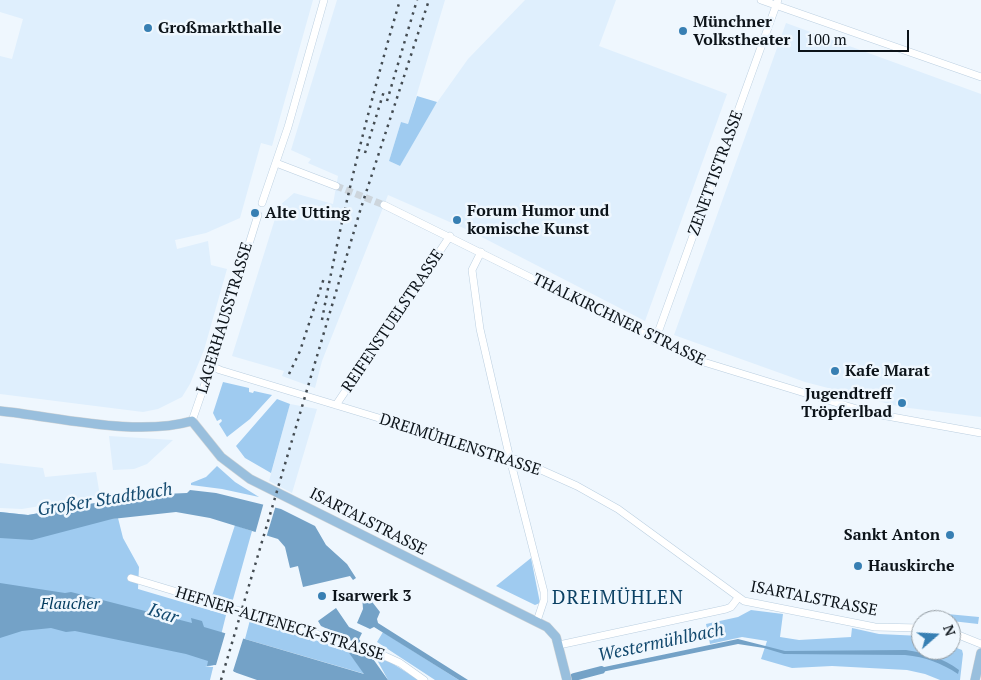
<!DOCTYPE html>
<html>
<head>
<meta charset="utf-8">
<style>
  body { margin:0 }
  #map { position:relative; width:981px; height:680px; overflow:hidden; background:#eff7fe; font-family:"PT Serif",serif }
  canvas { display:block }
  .north { position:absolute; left:911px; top:610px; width:50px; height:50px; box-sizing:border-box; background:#eff7fe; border:1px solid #949ca2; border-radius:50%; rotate:71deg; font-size:14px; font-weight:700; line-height:20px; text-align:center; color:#0c1319 }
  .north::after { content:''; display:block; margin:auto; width:18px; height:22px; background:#377fb3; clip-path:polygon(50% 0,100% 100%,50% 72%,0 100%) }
  .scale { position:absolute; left:798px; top:30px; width:111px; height:22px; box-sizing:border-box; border:2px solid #0c1319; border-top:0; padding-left:6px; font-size:15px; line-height:18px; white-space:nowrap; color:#0c1319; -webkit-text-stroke:4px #eff7fe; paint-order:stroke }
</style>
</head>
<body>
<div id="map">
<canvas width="981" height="680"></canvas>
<div class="north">N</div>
<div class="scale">100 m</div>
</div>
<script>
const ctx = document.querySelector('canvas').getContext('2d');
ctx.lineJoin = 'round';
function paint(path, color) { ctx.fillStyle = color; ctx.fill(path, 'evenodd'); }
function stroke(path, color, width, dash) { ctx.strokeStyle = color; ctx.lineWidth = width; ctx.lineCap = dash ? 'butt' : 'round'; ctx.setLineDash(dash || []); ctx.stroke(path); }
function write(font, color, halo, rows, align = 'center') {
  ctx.font = font + ' "PT Serif",serif'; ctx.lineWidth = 5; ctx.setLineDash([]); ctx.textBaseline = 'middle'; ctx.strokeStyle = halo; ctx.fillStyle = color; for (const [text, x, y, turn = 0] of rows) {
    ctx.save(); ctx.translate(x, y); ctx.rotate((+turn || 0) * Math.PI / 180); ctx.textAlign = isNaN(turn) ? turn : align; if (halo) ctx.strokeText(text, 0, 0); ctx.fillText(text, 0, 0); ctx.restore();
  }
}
paint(new Path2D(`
  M0 0H313L272 146 261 143 240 218 206 233 175 240 177 249 208 241 211 265 227 269 204 350 190 384 182 397 158 409 143 412 0 394V56L12 59 23 19 0 12Z
  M337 0H445L408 124 401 122 389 161 400 166 426 118 468 59 525 0H616L599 46 727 94 645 321 468 230 388 195 322 361 315 388 282 376 284 371 232 356 279 206 294 193 333 204 338 176 308 163 311 159 291 150Z
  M786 23 981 94V417L901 407 805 382 674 335Z
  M290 404 317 409 292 493 269 481Z
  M109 436 173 440 147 464 134 469 113 470Z
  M0 463 43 468 45 477 96 472 100 496 22 509 0 508Z`), '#dfeffd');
paint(new Path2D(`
  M417 96 437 102 400 166 389 161 401 122 408 124Z
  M223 382 249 388V392L253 393 254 391 272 395 250 419 227 437 219 424 222 421 221 419 217 421 213 413Z
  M277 399 290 404 271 473 245 458 236 446Z
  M217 466 235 482 259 497 222 489 191 485V483L206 477Z
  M107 502 112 519 118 518 123 538 139 567 138 589 226 615 210 680H0V512L28 515Z
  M235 525 252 531 232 603 212 596Z
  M531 558 540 603 535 605 496 586Z
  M751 610 783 614 780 637 799 640 851 637 852 628 879 634 921 636V650H951L952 643 954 647 962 650 963 654 960 680H940L925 674 907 670 832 666 792 668 761 659 767 641 742 637 710 644 706 624 738 617Z
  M926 612 979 617 978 624 926 618Z
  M250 620 347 650 365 674 245 639Z
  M383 632 459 680H435L377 642Z
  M376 658 390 662 419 680H388Z`), '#9fcbf0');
paint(new Path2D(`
  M190 490 216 493 281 509 315 526 326 545 347 564 356 578 353 580 350 576 303 587 298 566 290 568 285 547 278 539 210 518 176 512 112 519 32 540 0 538V512L28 515 139 495 187 493Z
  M0 583 65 593 71 592 192 623 191 618 202 621 204 627 364 674 334 632 321 626 318 621 336 608 349 627 362 633 359 639 388 680H257L214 665 207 666 208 661 186 654 75 631 66 632 51 628 22 631 0 638Z
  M366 594 380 612 377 619 378 623 468 680H459L374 627 370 629 357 623 363 609 362 596Z
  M738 639 785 651 906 650C926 653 943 658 959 670L958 674C941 663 926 657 905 655L784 654 764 648 738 644 592 674 590 670Z`), '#74a2c7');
paint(new Path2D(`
  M264 502 276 505 266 538 255 534Z
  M226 631 244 636 233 671 243 678 214 667H205L216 665Z`), '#eff7fe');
stroke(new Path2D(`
  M574 677 601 670`), '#74a2c7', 8);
stroke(new Path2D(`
  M336 186 384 205`), '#cdd5dc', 7, [7, 3.5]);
const minor = new Path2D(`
  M761 0 981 77
  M276 163 336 186
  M262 203 288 127 324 0
  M384 205 697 360 870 413 981 433
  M481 252 472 270 480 329 510 459 544 592V600L537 621
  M655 341 778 0
  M211 366 220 370 521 461 577 486 618 509 744 601 875 627 921 628
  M336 405 450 236
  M192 421 211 366 258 215
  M131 578 376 652 400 663 424 680
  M951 632 981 644
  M559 645 726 609 731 607 738 598`);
const major = new Path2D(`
  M0 411C58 417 136 437 192 421L221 457 250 479 547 627 556 637 567 680
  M975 680 981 653`);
stroke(minor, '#bbcfe0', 8);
stroke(major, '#d3d5d6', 10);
stroke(minor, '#fff', 7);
stroke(major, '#99bfdd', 9);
stroke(new Path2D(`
  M387 101 417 0
  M365 153 384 91
  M322 320C342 212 369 105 400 0
  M289 374 300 351 324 278
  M221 680 360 211 429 0`), '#444c52', 2.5, [2.5, 5]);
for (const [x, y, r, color] of [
  [148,28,5,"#377fb3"],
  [683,31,5,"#377fb3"],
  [255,213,5,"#377fb3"],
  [457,220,5,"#377fb3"],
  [835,371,5,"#377fb3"],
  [902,403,5,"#377fb3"],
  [950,535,5,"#377fb3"],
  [858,566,5,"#377fb3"],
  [322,596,5,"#377fb3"]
]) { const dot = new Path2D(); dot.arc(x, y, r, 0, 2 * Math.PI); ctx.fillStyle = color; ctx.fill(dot); stroke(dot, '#eff7fe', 2); }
write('bold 16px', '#0c1319', '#eff7fe', [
  ["Münchner",693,22],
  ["Volkstheater",693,40],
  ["Großmarkthalle",158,28],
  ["Forum Humor und",467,211],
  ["komische Kunst",467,229],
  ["Alte Utting",265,213],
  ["Kafe Marat",845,371],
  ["Jugendtreff",892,394,"right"],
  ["Tröpferlbad",892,412,"right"],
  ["Sankt Anton",940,535,"right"],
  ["Hauskirche",868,566],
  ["Isarwerk 3",332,596]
], 'left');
write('16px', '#0c1319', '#eff7fe', [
  ["ZENETTISTRASSE",716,173,-70],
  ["LAGERHAUSSTRASSE",225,318,-73],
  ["THALKIRCHNER STRASSE",619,320,26],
  ["REIFENSTUELSTRASSE",393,321,-56],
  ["DREIMÜHLENSTRASSE",460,445,18],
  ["ISARTALSTRASSE",368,522,27],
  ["ISARTALSTRASSE",814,599,11],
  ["HEFNER-ALTENECK-STRASSE",280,624,17]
]);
write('italic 16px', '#003a5e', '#eff7fe', [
  ["Flaucher",70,604]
]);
write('italic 18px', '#144a6f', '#eff7fe', [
  ["Großer Stadtbach",105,500,-9],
  ["Isar",163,614,18],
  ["Westermühlbach",661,643,-12]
]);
ctx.letterSpacing = '1px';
write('19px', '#0c4164', '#eff7fe', [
  ["DREIMÜHLEN",618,599]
]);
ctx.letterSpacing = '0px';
</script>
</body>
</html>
